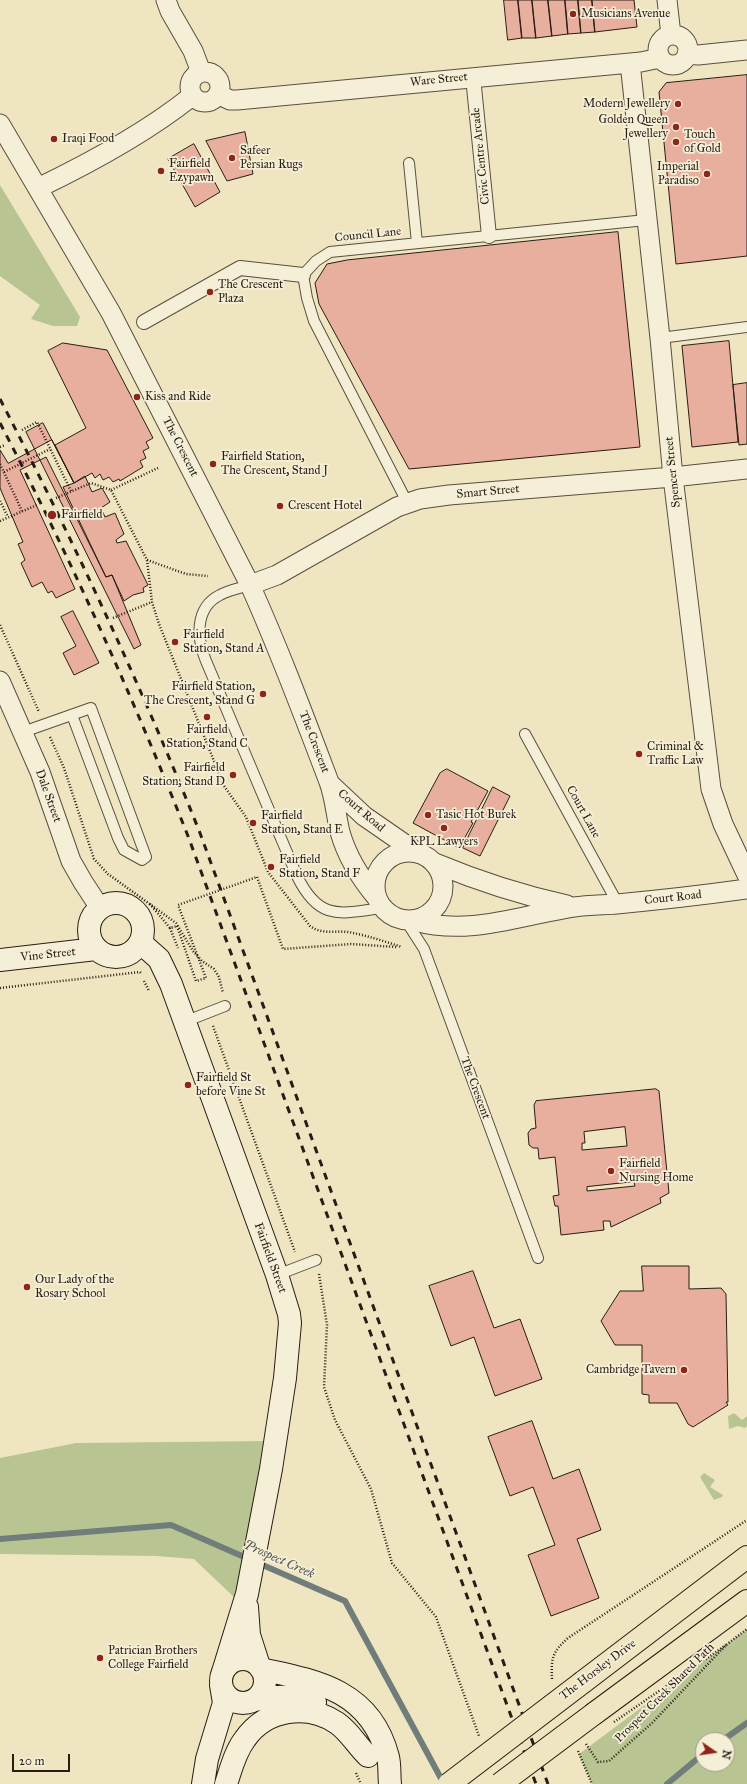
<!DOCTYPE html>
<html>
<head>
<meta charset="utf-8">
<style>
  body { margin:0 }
  #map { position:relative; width:747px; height:1784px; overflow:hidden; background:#efe6c1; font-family:"IM FELL Great Primer",serif }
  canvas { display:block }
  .north { position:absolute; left:695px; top:1732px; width:40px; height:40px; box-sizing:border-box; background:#f5efd7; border:1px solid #a39b89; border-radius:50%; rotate:103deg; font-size:11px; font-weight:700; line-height:16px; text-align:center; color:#291c15 }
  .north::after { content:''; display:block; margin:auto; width:14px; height:18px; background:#8f2418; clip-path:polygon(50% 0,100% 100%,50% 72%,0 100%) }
  .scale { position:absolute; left:12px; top:1754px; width:58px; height:18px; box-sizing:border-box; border:2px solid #291c15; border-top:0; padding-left:5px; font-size:12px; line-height:14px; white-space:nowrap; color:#291c15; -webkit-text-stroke:3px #f5efd7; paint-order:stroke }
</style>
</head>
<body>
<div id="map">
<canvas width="747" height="1784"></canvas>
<div class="north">N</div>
<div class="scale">20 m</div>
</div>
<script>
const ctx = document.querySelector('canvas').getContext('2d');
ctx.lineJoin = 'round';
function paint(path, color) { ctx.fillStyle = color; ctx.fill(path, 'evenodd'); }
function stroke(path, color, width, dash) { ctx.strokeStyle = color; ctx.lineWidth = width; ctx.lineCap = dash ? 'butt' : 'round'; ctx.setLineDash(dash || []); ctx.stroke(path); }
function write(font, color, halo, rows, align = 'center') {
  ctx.font = font + ' "IM FELL Great Primer",serif'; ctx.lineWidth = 3.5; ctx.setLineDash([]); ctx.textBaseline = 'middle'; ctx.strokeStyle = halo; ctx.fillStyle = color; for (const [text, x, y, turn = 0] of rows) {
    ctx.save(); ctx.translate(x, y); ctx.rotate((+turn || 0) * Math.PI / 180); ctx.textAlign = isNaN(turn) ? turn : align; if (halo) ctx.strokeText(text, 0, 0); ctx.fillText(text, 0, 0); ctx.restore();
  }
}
paint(new Path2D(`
  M0 185 80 317 77 326H53L31 319 40 305 0 276Z
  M734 1413 742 1420 747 1416V1426L745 1428 738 1426 729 1429 728 1416Z
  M266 1441 238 1601 194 1559 156 1556 0 1554V1458L76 1443Z
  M704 1473 715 1480 710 1487 723 1495 722 1497 714 1500 700 1477Z
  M747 1629V1784H592L579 1754ZM703 1740H727V1764H703Z`), '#b8c593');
stroke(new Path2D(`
  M0 1539 171 1525 345 1601 444 1784
  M723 1740 747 1723
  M667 1784 703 1754`), '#707d7a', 6);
const building = new Path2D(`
  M504 0H518L522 38 508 40Z
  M518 0H532L536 38H522Z
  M532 0H548L552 36 536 38Z
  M548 0H565L568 34 552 36Z
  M565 0H578L581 33 568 34Z
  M578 0H592L595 32 581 33Z
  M592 0H634L637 27 595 32Z
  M747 75V256L676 264 659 92 666 83Z
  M245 132 253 174 227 181 206 141Z
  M194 144 220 192 195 207 168 159Z
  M618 232 640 447 409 469 319 304 315 283 327 264 347 260Z
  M729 341 738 442 692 447 682 346Z
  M63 343 107 350 153 438 146 442 149 448 143 451 146 458 140 461 143 467 120 481 119 479 113 482 109 477 103 480 100 474 95 478 92 473 74 483 55 445 86 428 48 351Z
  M747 383V444L739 445 733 385Z
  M43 423 74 483 63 487 106 577 112 575 141 645 134 649 26 432Z
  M52 440 74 483 85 476 92 492 102 488 110 502 101 508 105 517 115 513 124 534 116 540 117 543 126 541 148 585 143 588 144 592 133 595 124 601 112 575 106 577 46 457 20 470 75 589 56 598 52 591 48 593 42 582 32 587 21 563 25 560 18 544 23 542 0 488V450L8 463Z
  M73 611 99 663 74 675 63 653 76 646 61 617Z
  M447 769 488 791 471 822 473 823 459 848 413 823 440 773Z
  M493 787 510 796 480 856 463 848Z
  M656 1089 659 1091 669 1193 660 1198 661 1203 611 1227 610 1221H603L604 1230 561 1235 558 1206H555L553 1196 559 1195 555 1157 539 1159 538 1148H533L529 1145 528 1133 531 1129 536 1128 534 1105 536 1101ZM625 1127 627 1146 582 1150V1143H585L584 1132ZM634 1182 635 1186 587 1191V1187Z
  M642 1266H689V1289L721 1288 726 1294 728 1402H726L728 1405 693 1427 688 1424 677 1403H649V1395L642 1394V1345H615L601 1321 620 1291H643Z
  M473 1271 494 1328 520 1319 542 1379 495 1396 474 1337 451 1346 429 1286Z
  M532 1421 553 1479 579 1469 601 1530 577 1539 599 1598 551 1616 528 1555 555 1545 533 1487 510 1496 488 1437Z`);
paint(building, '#e9af9e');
stroke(building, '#291c15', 1);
const service = new Path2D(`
  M409 163 417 243
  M660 338 747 327
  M407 502 314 321 307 298 303 275 316 261 330 252 646 220
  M250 585C240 588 229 590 220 595 194 608 197 639 206 661L297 876C319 921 339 914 382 908
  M23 732 91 708 146 857 142 860 124 850 118 838 72 715
  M525 734 618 904
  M406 921 424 949 538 1258
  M184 1022 225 1006
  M277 1275 316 1260`);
const pedestrian = new Path2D(`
  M473 77 489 236
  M144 322 240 268 303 275`);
const minor = new Path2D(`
  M166 0 170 11 193 51 201 72
  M667 0 671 35
  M658 50a15 15 0 1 1 30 0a15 15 0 1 1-30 0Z
  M687 54 698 55 747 50
  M630 63 660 338 673 477 711 789 723 824 747 875
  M190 87a15 15 0 1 1 30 0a15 15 0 1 1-30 0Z
  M218 94 230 100H237L641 62 660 58
  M0 124 111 313 250 585C279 649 304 716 329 782 335 798 336 816 340 832 347 857 361 879 377 898
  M38 188C92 162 146 133 192 96
  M250 585 277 575 397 507 420 499 449 495 673 477 747 469
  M0 681 40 772 71 861 83 882 100 908
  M330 784 364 816 416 852
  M375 886a34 34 0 1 1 68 0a34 34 0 1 1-68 0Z
  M435 863C478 881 521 895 567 905
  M415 921C470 936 520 915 574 907 588 905 603 905 617 904 660 900 704 895 747 889`);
const secondary = new Path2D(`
  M89 930a27 27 0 1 1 54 0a27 27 0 1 1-54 0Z
  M141 943 159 959 171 984 277 1275 289 1314 290 1323 285 1378 271 1469 247 1594 223 1672
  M0 960 96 949
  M247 1607 249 1635 259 1666
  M221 1681a22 22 0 1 1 44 0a22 22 0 1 1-44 0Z
  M261 1669C318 1681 371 1691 388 1757 390 1765 389 1775 390 1784
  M255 1700C275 1695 295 1696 315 1702
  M203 1784 207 1759 224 1703 221 1685
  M226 1784C231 1769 235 1752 245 1739 266 1709 307 1703 337 1723 350 1732 357 1746 368 1756`);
const primary = new Path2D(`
  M583 1682 747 1557
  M595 1713 747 1601`);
stroke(service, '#5a4e40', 12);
stroke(pedestrian, '#5a4e40', 16);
stroke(minor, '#5a4e40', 21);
stroke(secondary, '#291c15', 24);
stroke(primary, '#291c15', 24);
stroke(new Path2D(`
  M22 430 37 422 71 491
  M0 447 5 445
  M0 464 22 511
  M111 490 158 468
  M56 498 91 483 111 490 147 560 152 602 159 624 224 786 246 817 268 872 310 926C324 936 338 929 353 933 369 936 386 942 402 947
  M0 501 8 517
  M0 521 37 505
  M147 560 186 574 208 576
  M113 618 152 602
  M0 625 39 712
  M50 737 64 768 94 859 108 874 176 923 193 951 202 961 214 969 219 977 223 993
  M257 877 283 949 351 944 396 947
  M150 904 170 928 177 926
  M170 928 178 948
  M144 981 149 991
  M0 988 140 972 141 973
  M213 1026 295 1252
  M319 1274 327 1325 324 1387 335 1420 371 1489 392 1563 436 1617 479 1736
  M552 1679C551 1659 552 1652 568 1638L747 1520
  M586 1744 598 1762 609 1761 652 1723 726 1645 747 1629
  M578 1751 592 1784
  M356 1773 361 1784`), '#291c15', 2.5, [1, 2]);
stroke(service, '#f5efd7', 10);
stroke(pedestrian, '#f5efd7', 14);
stroke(minor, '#f5efd7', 19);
stroke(secondary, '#f5efd7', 22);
stroke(primary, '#efe6c1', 22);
stroke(new Path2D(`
  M0 399C73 540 141 685 200 833L548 1784
  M0 423C70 557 132 695 188 836L536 1784`), '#291c15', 3, [7, 7]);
const primaryBridge = new Path2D(`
  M449 1784 583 1682
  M500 1784 595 1713`);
stroke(primaryBridge, '#291c15', 24, []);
stroke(new Path2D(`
  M4 472 50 449
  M177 926 196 981 206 978 178 905 257 877
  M614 1722 726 1645`), '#291c15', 2.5, [1, 2]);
stroke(primaryBridge, '#efe6c1', 22);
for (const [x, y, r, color] of [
  [573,14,4,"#8f2418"],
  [678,104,4,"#8f2418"],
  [676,127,4,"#8f2418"],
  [54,139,4,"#8f2418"],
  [676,142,4,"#8f2418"],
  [232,158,4,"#8f2418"],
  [161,171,4,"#8f2418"],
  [707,174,4,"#8f2418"],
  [210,292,4,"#8f2418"],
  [137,397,4,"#8f2418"],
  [213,464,4,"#8f2418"],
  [280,506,4,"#8f2418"],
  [52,515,5,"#8f2418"],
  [175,642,4,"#8f2418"],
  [263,694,4,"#8f2418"],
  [207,717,4,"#8f2418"],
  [639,754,4,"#8f2418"],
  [233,775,4,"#8f2418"],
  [428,815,4,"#8f2418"],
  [253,823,4,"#8f2418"],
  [444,828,4,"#8f2418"],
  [271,867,4,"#8f2418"],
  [188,1085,4,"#8f2418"],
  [611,1171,4,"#8f2418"],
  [27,1287,4,"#8f2418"],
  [684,1370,4,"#8f2418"],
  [100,1658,4,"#8f2418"]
]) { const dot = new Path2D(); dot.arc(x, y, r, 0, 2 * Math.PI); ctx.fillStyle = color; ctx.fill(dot); stroke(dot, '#f5efd7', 1.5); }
write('12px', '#291c15', '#f5efd7', [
  ["Musicians Avenue",581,14],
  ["Modern Jewellery",670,104,"right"],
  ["Golden Queen",668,120,"right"],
  ["Jewellery",668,134,"right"],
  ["Touch",684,135],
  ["of Gold",684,149],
  ["Iraqi Food",62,139],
  ["Safeer",240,151],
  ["Persian Rugs",240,165],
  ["Fairfield",169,164],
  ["Ezypawn",169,178],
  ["Imperial",699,167,"right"],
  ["Paradiso",699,181,"right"],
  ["The Crescent",218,285],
  ["Plaza",218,299],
  ["Kiss and Ride",145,397],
  ["Fairfield Station,",221,457],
  ["The Crescent, Stand J",221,471],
  ["Crescent Hotel",288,506],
  ["Fairfield",61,515],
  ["Fairfield",183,635],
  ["Station, Stand A",183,649],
  ["Fairfield Station,",255,687,"right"],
  ["The Crescent, Stand G",255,701,"right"],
  ["Fairfield",207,730,"center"],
  ["Station, Stand C",207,744,"center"],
  ["Criminal &",647,747],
  ["Traffic Law",647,761],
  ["Fairfield",225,768,"right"],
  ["Station, Stand D",225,782,"right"],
  ["Tasic Hot Burek",436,815],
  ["Fairfield",261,816],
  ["Station, Stand E",261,830],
  ["KPL Lawyers",444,842,"center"],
  ["Fairfield",279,860],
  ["Station, Stand F",279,874],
  ["Fairfield St",196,1078],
  ["before Vine St",196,1092],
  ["Fairfield",619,1164],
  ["Nursing Home",619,1178],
  ["Our Lady of the",35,1280],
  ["Rosary School",35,1294],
  ["Cambridge Tavern",676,1370,"right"],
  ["Patrician Brothers",108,1651],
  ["College Fairfield",108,1665]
], 'left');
write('12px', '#291c15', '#f5efd7', [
  ["Ware Street",439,80,-6],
  ["Civic Centre Arcade",481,156,-96],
  ["Council Lane",368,235,-6],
  ["The Crescent",180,447,63],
  ["Spencer Street",673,472,-96],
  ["Smart Street",488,492,-5],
  ["The Crescent",314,742,69],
  ["Dale Street",48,796,70],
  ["Court Road",361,811,41],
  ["Court Lane",583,812,61],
  ["Court Road",673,898,-6],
  ["Vine Street",48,955,-6],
  ["The Crescent",475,1088,70],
  ["Fairfield Street",270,1258,70],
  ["The Horsley Drive",598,1670,-37],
  ["Prospect Creek Shared Path",665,1693,-45]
]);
write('italic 13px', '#525450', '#f5efd7', [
  ["Prospect Creek",279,1560,24]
]);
</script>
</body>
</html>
